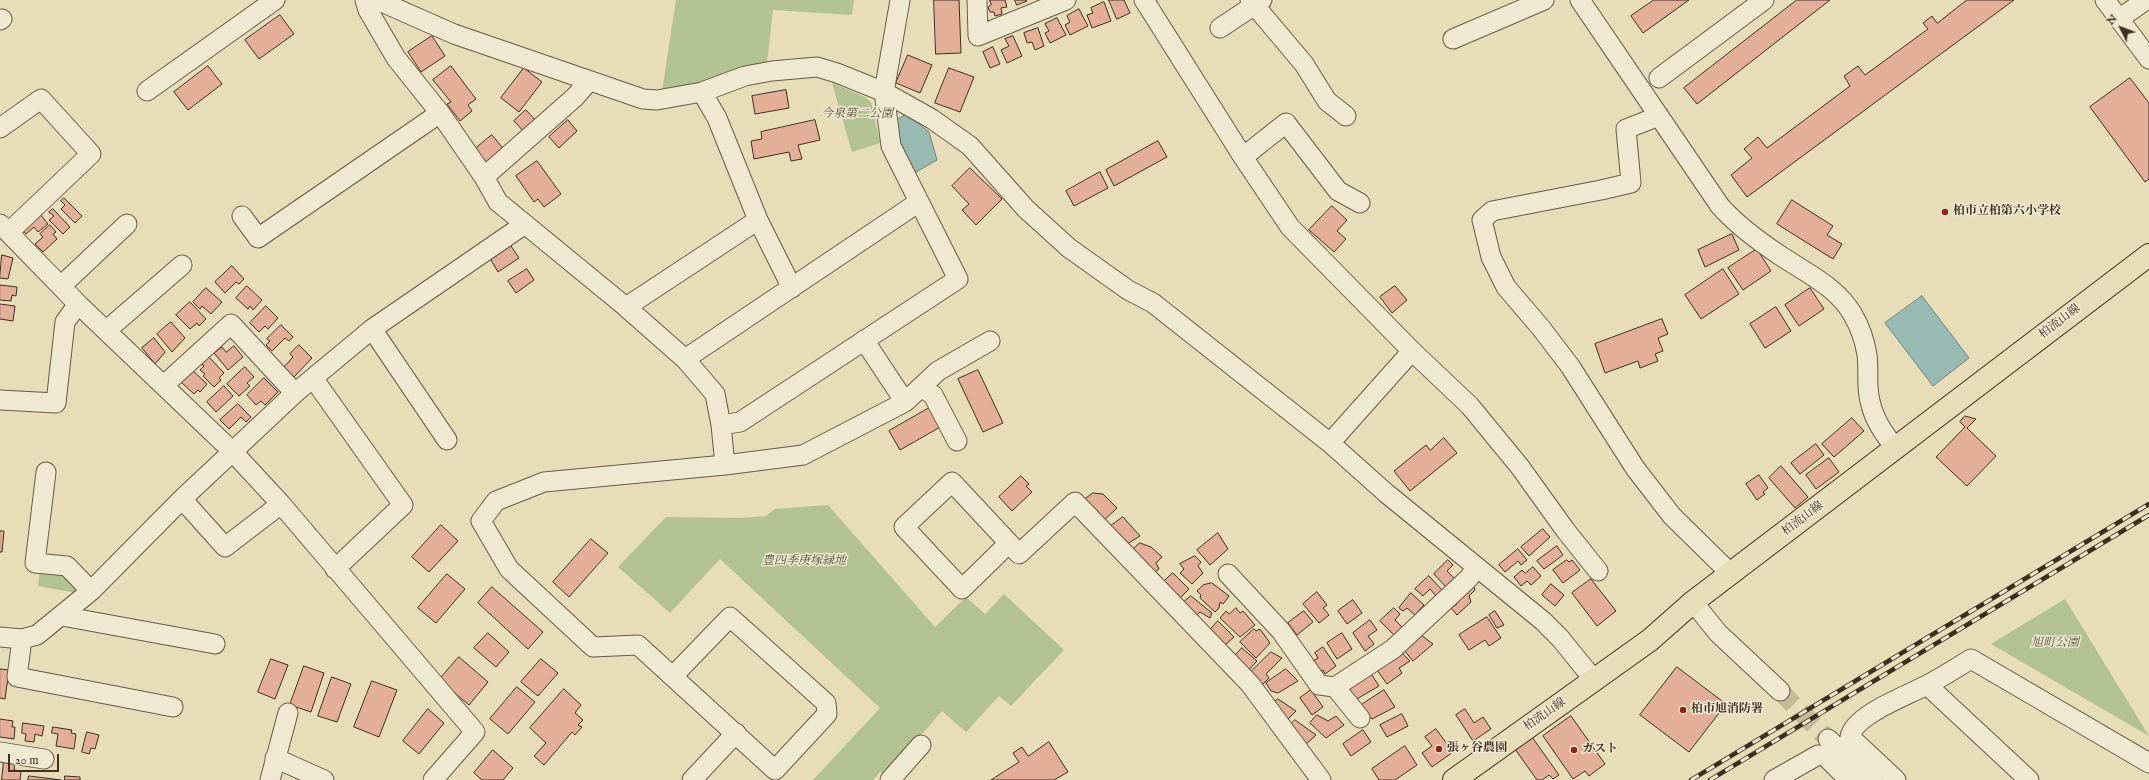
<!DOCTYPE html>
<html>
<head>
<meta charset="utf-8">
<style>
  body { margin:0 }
  #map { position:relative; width:2149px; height:780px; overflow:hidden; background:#e8ddb9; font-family:"IM FELL English",serif }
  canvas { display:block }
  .north { position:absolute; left:2101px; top:8px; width:40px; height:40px; -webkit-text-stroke:3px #f0e9d2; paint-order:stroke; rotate:312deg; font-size:11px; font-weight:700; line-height:16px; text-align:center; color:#3f2e20 }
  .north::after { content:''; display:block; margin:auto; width:14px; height:18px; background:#3f2e20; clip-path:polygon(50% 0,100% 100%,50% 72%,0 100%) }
  .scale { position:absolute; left:8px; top:754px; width:51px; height:18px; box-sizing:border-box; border:2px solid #3f2e20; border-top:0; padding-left:5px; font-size:12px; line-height:14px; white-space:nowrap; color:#3f2e20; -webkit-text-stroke:3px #f0e9d2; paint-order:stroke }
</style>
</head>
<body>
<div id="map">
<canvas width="2149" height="780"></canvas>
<div class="north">N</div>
<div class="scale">20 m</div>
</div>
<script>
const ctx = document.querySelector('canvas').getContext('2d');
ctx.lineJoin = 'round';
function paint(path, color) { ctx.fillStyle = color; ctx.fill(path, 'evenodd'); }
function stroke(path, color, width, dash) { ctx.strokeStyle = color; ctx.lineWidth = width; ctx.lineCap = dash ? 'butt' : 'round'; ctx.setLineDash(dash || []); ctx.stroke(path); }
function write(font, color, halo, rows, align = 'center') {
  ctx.font = font + ' "IM FELL English","Noto Serif JP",serif'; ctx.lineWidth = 3; ctx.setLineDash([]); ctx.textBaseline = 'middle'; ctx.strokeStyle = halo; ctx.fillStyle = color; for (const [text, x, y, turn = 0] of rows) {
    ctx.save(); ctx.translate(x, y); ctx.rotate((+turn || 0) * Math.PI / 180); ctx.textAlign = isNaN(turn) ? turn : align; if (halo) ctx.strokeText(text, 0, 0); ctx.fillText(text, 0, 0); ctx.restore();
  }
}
paint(new Path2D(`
  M676 0H854L852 15 773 10 767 62 695 86 662 91Z
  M832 83 865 97 871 102 880 143 852 152Z
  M828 505 935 627 966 597 985 614 1004 594 1064 650 1011 706 999 696 966 732 942 711 888 774 880 772 873 780H813L880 708 720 559 670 613 618 567 666 517 742 518 766 516 775 509Z
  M40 569 64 573 79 589 76 593 38 586Z
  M2065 599 2149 736 1991 644Z`), '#b3c292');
const water = new Path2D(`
  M907 114 929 132 937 160 911 175 892 123Z
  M1922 296 1969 358 1933 386 1885 323Z`);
paint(water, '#97bbb2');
stroke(water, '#748378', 1);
const building = new Path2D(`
  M934 0H959L961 53 936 54Z
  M990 0H1005L1007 7 1001 8 1002 14 995 16 994 12H990L988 7 991 5Z
  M1015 0H1026L1027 1 1017 5Z
  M1109 0H1124L1130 13 1117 19Z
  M1654 0H1689L1643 33 1631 16Z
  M1797 0H1830L1697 104 1684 88Z
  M1967 0H2014L1747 197 1731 175 1752 158 1744 149 1758 137 1767 148 1850 86 1844 76 1858 66 1865 75 1928 29 1923 23 1932 16 1937 23Z
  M1104 2 1111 21 1092 28 1087 15 1093 13 1091 8Z
  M1079 9 1088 26 1070 35 1065 25 1070 22 1067 16Z
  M280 15 294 34 259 59 245 40Z
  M1057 18 1066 35 1050 43 1045 33 1049 31 1045 24Z
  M1038 28 1044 46 1035 50 1032 42 1027 43 1024 33Z
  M432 36 445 56 421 72 408 52Z
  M1013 36 1022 56 1007 63 1001 50 1009 46 1005 39Z
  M993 47 1000 64 990 68 983 52Z
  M908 55 932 65 920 93 896 83Z
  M208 66 222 84 188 110 174 92Z
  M451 66 476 99 468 105 472 111 460 121 447 104 451 102 433 80Z
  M524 68 542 82 519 112 501 98Z
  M949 68 974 77 960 112 935 103Z
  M2130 78 2149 103V179L2145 182 2090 107Z
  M786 90 789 108 755 114 752 96Z
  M526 110 539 124 526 134 514 121Z
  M568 120 577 131 559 148 549 137Z
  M815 120 820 140 798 145 802 159 791 161 789 152 754 159 751 141 762 139 761 132Z
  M492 135 506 152 488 166 475 149Z
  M1158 141 1167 157 1114 186 1106 170Z
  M537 161 561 194 544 207 538 199 534 202 516 176Z
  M970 168 1002 199 976 225 962 210 969 204 952 186Z
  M1100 172 1108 188 1074 206 1066 191Z
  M64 198 82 216 75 223 61 209 65 205 61 201Z
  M1792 200 1833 226 1827 235 1842 244 1833 259 1777 224Z
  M1332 206 1347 220 1337 231 1346 239 1334 252 1309 230Z
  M53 209 70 227 63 234 49 220 54 216 49 212Z
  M40 214 48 224 38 232 34 227 26 234 22 229Z
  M50 225 56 232 53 234 57 239 43 252 35 244 43 237 40 234Z
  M1732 234 1739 250 1705 267 1698 250Z
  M511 246 519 258 498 272 491 260Z
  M1757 249 1771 271 1743 290 1728 268Z
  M2 255 13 258 8 279 0 278Z
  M232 266 244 279 239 284 236 282 225 293 215 282Z
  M527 269 534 280 516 293 508 281Z
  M1723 269 1739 294 1701 319 1685 295Z
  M0 285 17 287 16 296 12 295 11 301 0 300Z
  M247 286 262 300 253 310 250 306 248 309 236 298Z
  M1395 286 1407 300 1392 313 1380 297Z
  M206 288 222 302 211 314 202 306 200 309 193 302Z
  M1810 288 1824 309 1799 326 1785 305Z
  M190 302 206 319 199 326 197 323 190 329 176 315Z
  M0 304 15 306 13 321 0 319Z
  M266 306 278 318 268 329 265 326 259 332 250 323Z
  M1776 307 1791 331 1765 348 1750 324Z
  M1662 319 1668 334 1658 338 1663 351 1655 354 1658 361 1640 368 1638 361 1605 373 1595 344Z
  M171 322 185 338 172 352 157 334Z
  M281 325 293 337 289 341 285 338 272 351 266 345 270 341 267 339Z
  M154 338 165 352 155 364 142 348Z
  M299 345 312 358 294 377 284 367 293 357 290 354Z
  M234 346 243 357 228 370 214 353 222 347 226 352Z
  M209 357 224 373 219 378 221 380 214 387 203 376 205 374 200 370 204 366 202 364Z
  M245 367 254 377 247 383 250 386 239 396 227 384Z
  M190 368 207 384 200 392 198 390 194 394 181 382Z
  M978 370 1003 423 983 432 958 379Z
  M264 378 278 392 265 405 261 401 256 405 247 395Z
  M224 386 233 396 216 412 207 402Z
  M238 404 251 417 246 422 241 417 229 429 220 420Z
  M931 407 942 426 900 450 889 431Z
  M1965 416 1976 419 1967 428 1996 456 1967 486 1936 457 1965 427 1960 422Z
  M1852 418 1864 431 1834 457 1822 444Z
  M1444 438 1457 453 1410 491 1394 471 1426 445 1430 450Z
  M1816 444 1824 455 1800 474 1791 463Z
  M1829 458 1839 472 1816 489 1806 475Z
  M1781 466 1808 497 1795 508 1769 478Z
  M1759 475 1768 488 1763 492 1765 494 1757 500 1746 484Z
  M1021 476 1029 484 1026 486 1032 492 1012 511 999 497Z
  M1093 493 1103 494 1117 508 1100 524 1080 503Z
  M1123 517 1140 536 1124 546 1108 528Z
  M441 525 458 541 429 572 412 557Z
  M1543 529 1550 537 1529 556 1521 547Z
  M0 531H4L2 552H0Z
  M1218 533 1228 549 1210 565 1197 550Z
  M591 539 608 553 569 597 553 582Z
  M1140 543 1151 547 1162 557 1156 563 1159 569 1152 574 1128 554Z
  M1557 546 1563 555 1544 569 1537 561Z
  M1518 549 1527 560 1521 565 1518 561 1505 572 1499 565Z
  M1195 556 1201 562 1198 566 1203 573 1192 584 1180 573 1184 569 1180 564Z
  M1448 560 1453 565 1447 571 1455 579 1446 587 1434 574Z
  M1567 560 1569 562 1572 560 1580 570 1563 583 1553 570Z
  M1533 567 1541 576 1531 585 1527 581 1521 586 1514 577 1522 570 1525 573Z
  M1173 573 1189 589 1173 605 1158 587Z
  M447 574 465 589 436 623 418 608Z
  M1429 576 1442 590 1436 596 1430 589 1423 596 1415 589Z
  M1591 579 1616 611 1597 626 1572 593Z
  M1212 583 1229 596 1223 604 1220 602 1219 608 1215 612 1200 598 1201 595 1197 591 1203 585Z
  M1473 584 1475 590 1469 596 1471 602 1457 615 1451 608 1457 604 1454 599Z
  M1551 584 1564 595 1555 606 1542 595Z
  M492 587 543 632 528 649 478 603Z
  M1317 592 1327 605 1323 608 1329 615 1319 623 1303 604Z
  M1411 593 1424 605 1415 615 1407 608 1403 611 1399 608Z
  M1191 596 1212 613 1210 618 1200 612 1190 622 1177 608Z
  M1353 600 1362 613 1347 624 1338 611Z
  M1236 608 1240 613 1243 611 1255 625 1240 637 1220 618 1226 611 1229 614Z
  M1394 608 1400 614 1395 620 1402 627 1394 635 1380 621Z
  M1304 611 1313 622 1297 635 1288 623Z
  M1495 611 1504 625 1497 628 1489 615Z
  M1487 617 1501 638 1489 646 1485 640 1469 650 1459 635Z
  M1370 620 1377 630 1368 636 1374 644 1365 651 1353 633Z
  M1218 621 1234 637 1224 646 1209 631Z
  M1254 629 1256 631 1260 629 1270 643 1256 658 1240 642Z
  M1417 632 1433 644 1413 661 1399 644Z
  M488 633 509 652 496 667 474 648Z
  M1342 633 1352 649 1337 659 1327 643Z
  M1323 647 1336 666 1325 674 1323 670 1320 671 1313 661 1318 658 1315 653Z
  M1242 648 1257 661 1248 671 1233 658Z
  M1398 649 1410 661 1399 668 1402 673 1387 684 1374 666Z
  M1271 652 1282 658 1266 674 1269 678 1261 686 1246 677Z
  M459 657 488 682 469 705 439 680Z
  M271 659 288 665 275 699 258 692Z
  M541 659 558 673 538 696 521 682Z
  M304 666 324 673 311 712 290 705Z
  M1677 667 1726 704 1689 752 1640 715Z
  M0 669 9 670 5 699 0 698Z
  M1286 669 1298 681 1278 693 1271 691 1266 683Z
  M1370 672 1379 686 1355 700 1345 689Z
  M332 677 351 684 337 722 318 716Z
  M372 681 397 690 379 737 354 727Z
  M517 687 535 702 508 734 490 719Z
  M564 689 581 705 575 713 583 720 578 725 582 727 575 735 572 732 544 765 534 756 546 743 530 728Z
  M1311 690 1323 707 1312 715 1300 698Z
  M1384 690 1395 707 1372 719 1360 706Z
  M1278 699 1296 711 1284 723 1271 705Z
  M428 709 444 723 419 754 403 741Z
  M1465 709 1474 723 1483 717 1491 729 1473 741 1456 715Z
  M1402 714 1408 726 1387 737 1380 725Z
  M1317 715 1328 721 1336 716 1344 725 1326 738 1310 723Z
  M1571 716 1605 764 1589 776 1585 771 1573 779 1543 736Z
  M0 719 13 721 12 727H15L14 739 0 737Z
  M1295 720 1316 735 1302 748 1286 729Z
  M23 723 44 726 42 736 35 734 34 742 25 741 26 734 22 733Z
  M53 727 72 730 71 733 76 734 74 749 56 746 58 734 52 733Z
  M1436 729 1453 752 1432 767 1422 753 1432 746 1425 737Z
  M1363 730 1371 742 1351 756 1343 744Z
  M87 732 99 735 95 749 91 748 89 754 82 752Z
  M1532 737 1559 775 1553 779 1549 775 1542 780H1537L1515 749Z
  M1049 742 1068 772 1054 780H991L1019 762 1013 753 1022 747 1028 756Z
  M1405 746 1417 765 1395 780H1379L1372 769Z
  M493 750 513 768 503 780H482L474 773Z
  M4 760 15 762 14 770 21 771 20 780H2Z
  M29 776 61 780H28Z
  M65 776 80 777V780H65Z`);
paint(building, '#e4af98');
stroke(building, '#3f2e20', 1);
stroke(new Path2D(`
  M1780 691 1828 739`), '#c6ba9a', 19, [19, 10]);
const minor = new Path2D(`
  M365 0 368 10 396 58 440 113 484 177 498 202 626 307 685 359 715 394 721 425 725 465
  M377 0 454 34 643 99 657 100 702 92 745 76 772 71 817 67 837 73 884 92 932 119 970 146 1026 209 1069 248 1128 290 1153 303 1330 443 1386 493 1543 621 1560 638 1594 680
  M977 0 978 36 1066 0
  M1144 0 1243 157 1290 227 1412 351 1470 406 1520 467 1566 531 1598 571
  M1250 0 1304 64 1327 101 1346 116
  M1580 0 1720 206C1737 225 1757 240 1778 254 1804 272 1837 286 1853 315 1860 327 1865 342 1867 355 1869 370 1866 386 1870 401 1874 420 1884 434 1896 449
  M2105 0 2149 59
  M2119 19 2146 0
  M0 20 2 19
  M1220 28 1262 0
  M1453 39 1544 0
  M1659 78 1764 0
  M147 91 275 0
  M702 92 717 118 758 220
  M1659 116 1626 129 1631 183 1601 190 1492 211 1482 220 1491 257 1506 287 1541 328 1570 366 1635 468 1672 516 1724 567
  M0 128 41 99 91 154 9 232
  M1243 157 1286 123 1338 191 1360 203
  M484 177 575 97 588 82
  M242 216 258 238 440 113
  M0 224 78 304 65 322 56 403 0 400
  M61 286 127 224
  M78 304 232 451 281 504 475 732 433 780
  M626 307 758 220 792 288
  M372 329 447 440
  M107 330 182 265
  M864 340 905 402
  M685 359 919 202
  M313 378 403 505 335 569
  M164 385 231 324 295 393
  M921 387 933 395 957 441
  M721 425 740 422 958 279 891 146 884 92 900 0
  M1330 443 1412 351
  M46 472 35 563 67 566 91 591
  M182 499 225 547 281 504
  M1009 543 962 589 904 527 952 482 1009 543 1019 554 1075 502 1250 684 1321 780
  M1228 574 1281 631 1319 685 1335 687
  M1693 602 1718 633 1780 691
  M62 616 215 644
  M0 637 22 639 37 635 91 591 182 499 295 393 372 329 525 224
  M22 639 17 677 173 707
  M673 676 730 617 826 703 827 714 775 770 638 645 593 647 509 569 481 521 496 501 544 482 725 465 803 455 905 402 938 371 990 341
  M1927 685 2029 780
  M1360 718 1335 687 1393 649 1469 578 1476 568
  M1828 739 1872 780
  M0 752 44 759
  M275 758 324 780
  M270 780 288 713
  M692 780 736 733
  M890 780 921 745
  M1774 780 1818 755 1825 756 1849 780
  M1896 780 1850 737C1854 715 1906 696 1925 686 1941 678 1956 668 1971 659L2149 763`);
const major = new Path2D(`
  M1454 780 1650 640 1693 602 2149 255`);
stroke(minor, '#695a46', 21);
stroke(major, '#3f2e20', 24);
stroke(minor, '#f0e9d2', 19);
stroke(major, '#e8ddb9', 22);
const rail = new Path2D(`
  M1691 780 2149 504
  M1710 780 2149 515`);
stroke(rail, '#3f2e20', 4.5);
stroke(rail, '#f0e9d2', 3, [9]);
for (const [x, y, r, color] of [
  [1945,212,4,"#8f2418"],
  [1683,710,4,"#8f2418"],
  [1439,749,4,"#8f2418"],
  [1574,750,4,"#8f2418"]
]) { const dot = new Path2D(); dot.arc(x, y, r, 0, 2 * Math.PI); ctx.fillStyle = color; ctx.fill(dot); stroke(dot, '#f0e9d2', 1.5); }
write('italic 12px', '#564c37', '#f0e9d2', [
  ["今泉第二公園",857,115],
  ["豊四季庚塚緑地",804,562],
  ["旭町公園",2055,644]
]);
write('bold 12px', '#3f2e20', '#f0e9d2', [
  ["柏市立柏第六小学校",1953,212],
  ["柏市旭消防署",1691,710],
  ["張ヶ谷農園",1447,749],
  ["ガスト",1582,750]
], 'left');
write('12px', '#3f2e20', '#f0e9d2', [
  ["柏流山線",2060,322,-37],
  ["柏流山線",1803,519,-37],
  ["柏流山線",1545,715,-35]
]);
</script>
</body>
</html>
